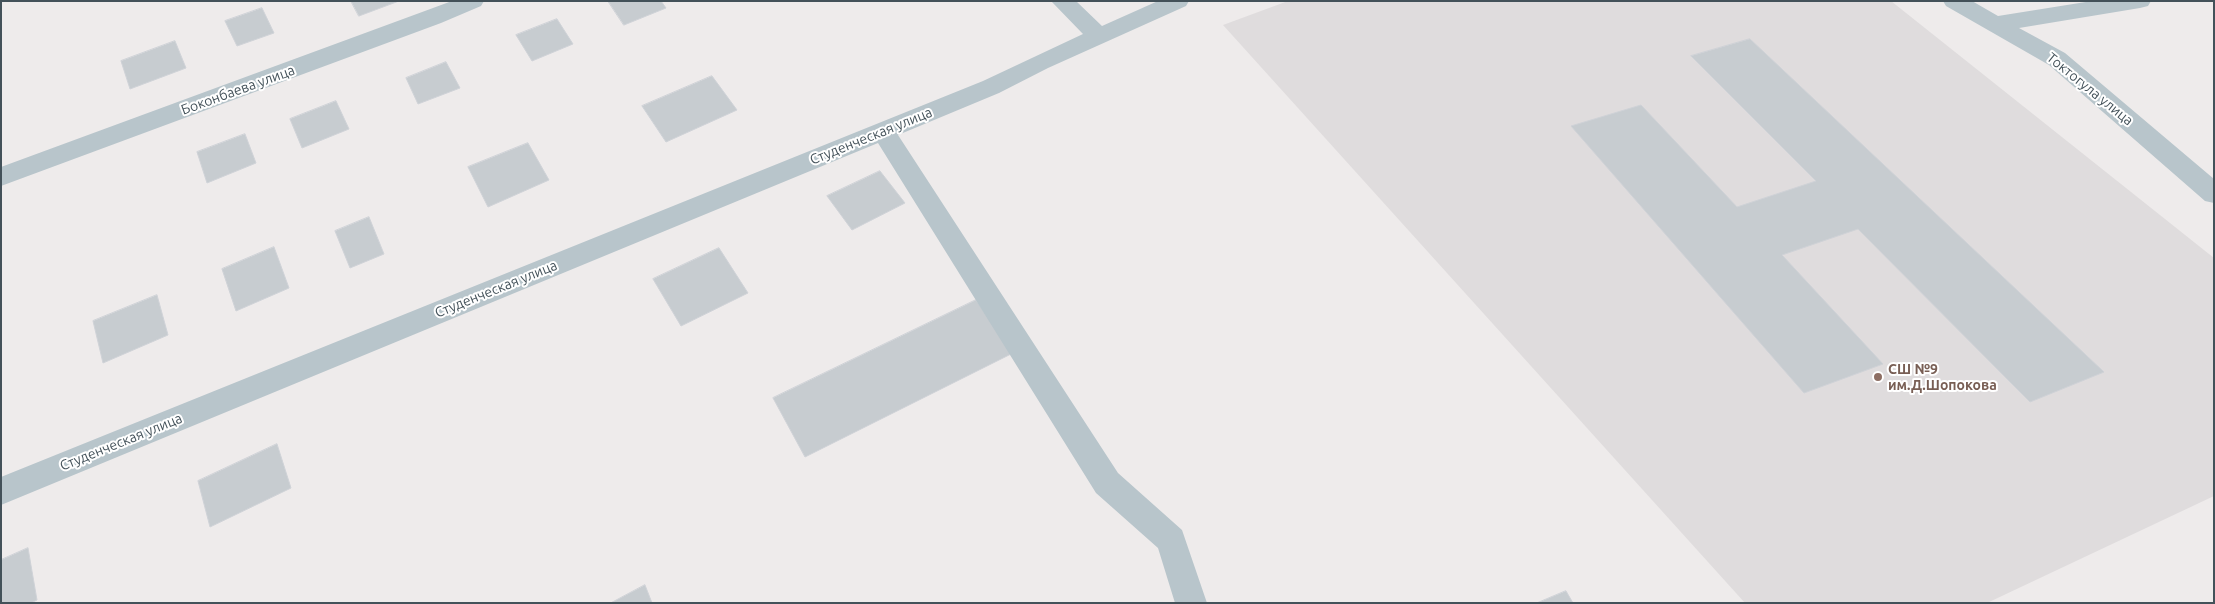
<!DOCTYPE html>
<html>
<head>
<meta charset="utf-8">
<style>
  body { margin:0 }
  #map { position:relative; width:2215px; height:604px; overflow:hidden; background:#eeebeb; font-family:Ubuntu,sans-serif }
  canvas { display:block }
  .frame { position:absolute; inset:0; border:2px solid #435159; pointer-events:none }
</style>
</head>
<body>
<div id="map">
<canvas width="2215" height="604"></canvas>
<div class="frame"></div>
</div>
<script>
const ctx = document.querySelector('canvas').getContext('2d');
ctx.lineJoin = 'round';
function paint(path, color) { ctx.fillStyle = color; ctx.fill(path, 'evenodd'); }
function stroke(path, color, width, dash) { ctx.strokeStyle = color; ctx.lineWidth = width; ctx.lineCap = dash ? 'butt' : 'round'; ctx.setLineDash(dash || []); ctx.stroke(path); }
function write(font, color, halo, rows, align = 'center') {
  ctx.font = font + ' Ubuntu,sans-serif'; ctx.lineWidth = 4; ctx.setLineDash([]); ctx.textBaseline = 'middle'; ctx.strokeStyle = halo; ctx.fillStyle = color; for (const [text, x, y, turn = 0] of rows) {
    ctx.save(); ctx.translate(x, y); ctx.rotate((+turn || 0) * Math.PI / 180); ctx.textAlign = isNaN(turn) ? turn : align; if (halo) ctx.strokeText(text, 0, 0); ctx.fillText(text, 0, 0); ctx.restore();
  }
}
paint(new Path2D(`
  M1288 1H1891L2214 258V496L1987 603H1745L1223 25Z`), '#dfdcdd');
const building = new Path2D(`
  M351 1H399L359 16Z
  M608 1H661L666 8 624 25Z
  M262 8 274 33 237 46 225 21Z
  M557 19 573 44 532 61 516 35Z
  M1750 39 2104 372 2030 402 1858 229 1782 255 1883 364 1804 393 1571 126 1641 105 1737 207 1816 181 1691 56Z
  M175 41 186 68 130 89 121 61Z
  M446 62 460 88 418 104 406 78Z
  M712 76 737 110 666 142 642 106Z
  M336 101 349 129 302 148 290 119Z
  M245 134 256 163 207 183 197 152Z
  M528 143 549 180 488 207 468 167Z
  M880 171 905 203 852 230 827 196Z
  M369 217 384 254 350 268 335 231Z
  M274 247 289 288 236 311 222 269Z
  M719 248 748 293 681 326 653 279Z
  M157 295 168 335 103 363 93 321Z
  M976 300 1013 353 805 457 773 398Z
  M277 444 291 488 210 527 198 481Z
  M28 548 37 600 31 603H1V560Z
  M645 585 652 603H611Z
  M1566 591 1573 603H1537Z`);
paint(building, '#c7ccd0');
stroke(building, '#cfd2d7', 1);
paint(new Path2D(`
  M452 1H484L481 6 441 23 1 186V167Z
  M1051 1H1076L1102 26 1158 1H1189L1186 6 1048 68 999 93 898 135 1118 473 1182 530 1207 603H1175L1158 548 1096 493 878 143 1 505V477L983 81 1083 34Z
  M1943 1H1972L1998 16 2092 1H2151L2148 6 2140 8 2019 28 2065 53 2214 179V203L2205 201 2049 65 1946 6Z`), '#b8c5cb');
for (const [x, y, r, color] of [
  [1878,377,5,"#8d6e63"]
]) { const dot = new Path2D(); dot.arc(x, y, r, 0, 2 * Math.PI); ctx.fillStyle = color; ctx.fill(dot); stroke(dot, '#fff', 2); }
write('14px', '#435159', '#fff', [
  ["Токтогула улица",2090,89,39],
  ["Боконбаева улица",238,90,-20],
  ["Студенческая улица",871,136,-22],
  ["Студенческая улица",496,289,-22],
  ["Студенческая улица",121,442,-22]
]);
write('bold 14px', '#785e54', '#fff', [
  ["СШ №9",1888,369],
  ["им.Д.Шопокова",1888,385]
], 'left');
</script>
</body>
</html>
